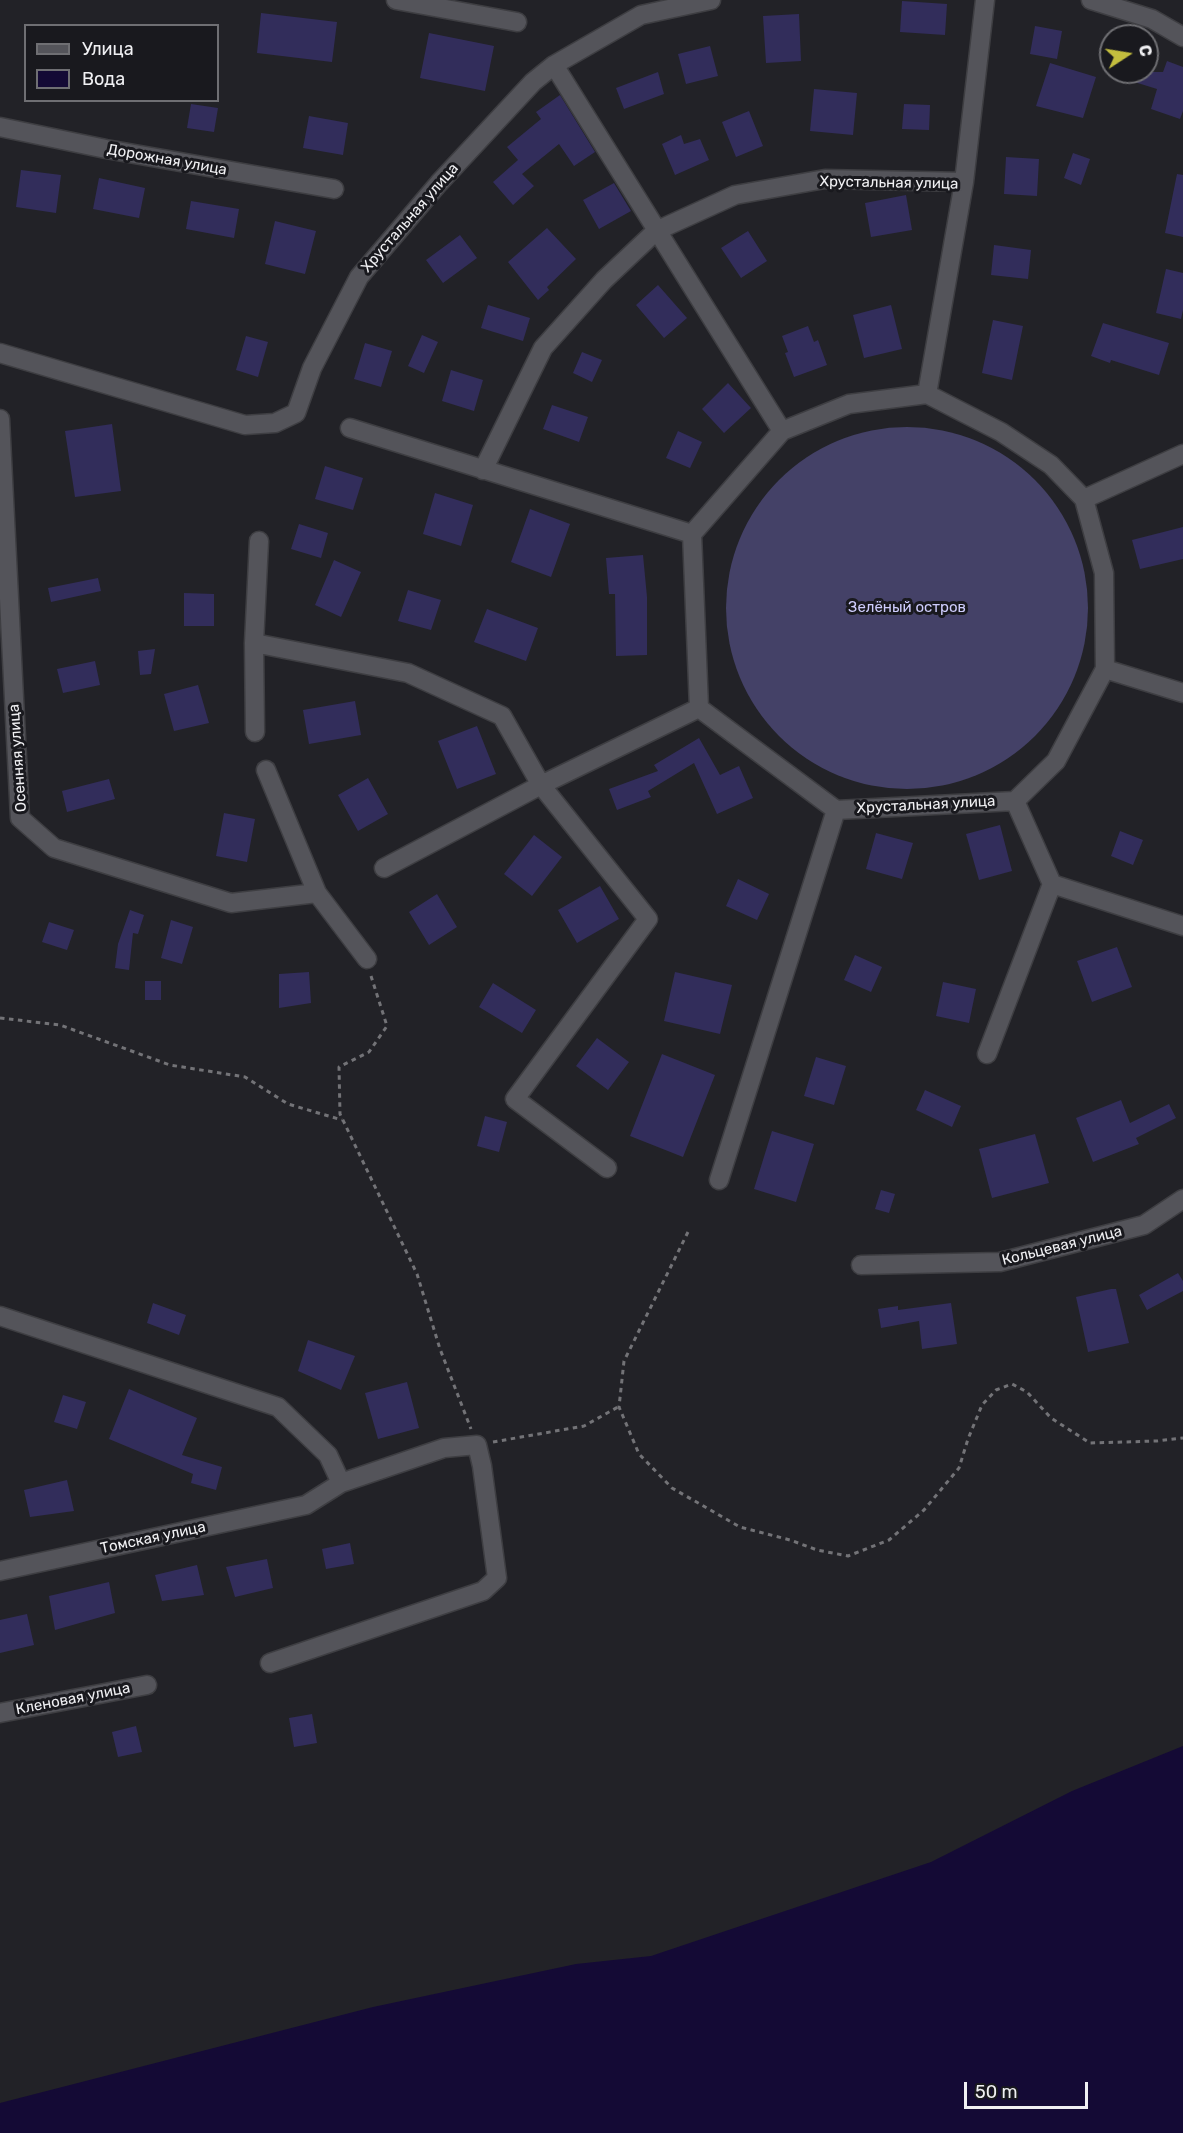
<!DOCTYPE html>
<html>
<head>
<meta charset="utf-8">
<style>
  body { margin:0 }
  #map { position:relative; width:1183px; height:2133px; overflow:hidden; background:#222227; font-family:Rubik,sans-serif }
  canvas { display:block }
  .legend { position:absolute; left:24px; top:24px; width:195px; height:78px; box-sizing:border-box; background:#19191e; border:2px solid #6f6f73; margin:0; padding:8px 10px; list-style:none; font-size:18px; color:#f0f0f3 }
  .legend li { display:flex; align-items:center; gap:12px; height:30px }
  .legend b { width:30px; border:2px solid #6f6f73 }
  .north { position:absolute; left:1099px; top:24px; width:60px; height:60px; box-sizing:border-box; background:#19191e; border:2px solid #6f6f73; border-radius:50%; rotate:78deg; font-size:16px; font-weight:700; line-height:24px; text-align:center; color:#f0f0f3 }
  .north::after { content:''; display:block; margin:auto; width:21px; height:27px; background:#c3bd3e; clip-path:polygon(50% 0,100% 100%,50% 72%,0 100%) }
  .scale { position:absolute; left:964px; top:2082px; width:124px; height:27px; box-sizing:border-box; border:3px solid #f0f0f3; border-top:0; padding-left:8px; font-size:18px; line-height:21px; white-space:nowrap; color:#f0f0f3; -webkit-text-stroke:4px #19191e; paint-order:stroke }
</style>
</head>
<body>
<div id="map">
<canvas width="1183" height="2133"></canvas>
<ul class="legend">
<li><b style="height:8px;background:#54545a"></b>Улица</li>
<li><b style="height:16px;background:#140a35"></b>Вода</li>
</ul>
<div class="north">С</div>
<div class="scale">50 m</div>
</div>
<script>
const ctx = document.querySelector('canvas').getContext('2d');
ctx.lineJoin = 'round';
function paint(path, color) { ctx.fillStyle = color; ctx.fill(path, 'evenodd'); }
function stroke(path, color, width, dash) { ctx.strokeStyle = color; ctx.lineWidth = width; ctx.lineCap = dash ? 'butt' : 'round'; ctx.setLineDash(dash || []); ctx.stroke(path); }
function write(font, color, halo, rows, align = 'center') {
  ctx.font = font + ' Rubik,sans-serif'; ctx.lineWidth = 6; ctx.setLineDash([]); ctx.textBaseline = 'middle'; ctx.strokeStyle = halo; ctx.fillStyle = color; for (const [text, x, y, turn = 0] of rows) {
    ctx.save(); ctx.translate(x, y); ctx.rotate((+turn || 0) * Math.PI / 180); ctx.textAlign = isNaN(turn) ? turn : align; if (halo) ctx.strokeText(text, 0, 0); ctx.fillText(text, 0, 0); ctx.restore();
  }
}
paint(new Path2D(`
  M726 608a181 181 0 1 1 362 0a181 181 0 1 1-362 0Z`), '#444167');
paint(new Path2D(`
  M1183 1746V2133H0V2103L373 2007 576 1964 651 1956 931 1862 1072 1791Z`), '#140a35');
paint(new Path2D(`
  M902 1 947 4 945 35 900 32Z
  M261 13 337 22 332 62 257 53Z
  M799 14 801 61 766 63 763 16Z
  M1035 26 1062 31 1057 59 1030 54Z
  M429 33 494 46 485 91 420 78Z
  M710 46 718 76 686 84 678 54Z
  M1167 61 1183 67V111L1180 119 1151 109 1157 89 1112 75V72H1163Z
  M1050 63 1096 77 1083 118 1036 106Z
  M658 72 664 94 624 109 616 88Z
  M814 89 857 93 853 135 810 131Z
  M560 95 595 152 574 166 559 144 522 174 534 186 513 205 493 182 518 160 507 147 541 119 536 112Z
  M191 104 218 108 214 132 187 128Z
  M904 104 930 105 929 130 902 129Z
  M749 111 763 146 736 157 722 122Z
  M309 116 348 123 343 155 303 148Z
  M681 135 684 144 700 139 709 160 675 175 662 144Z
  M1073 153 1090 159 1081 185 1064 178Z
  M1006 157 1039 159 1037 196 1004 194Z
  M21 170 61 175 56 213 16 207Z
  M1177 174 1183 175V237L1165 233Z
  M99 178 145 188 139 218 93 209Z
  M614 183 631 211 599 229 583 200Z
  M906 195 912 230 871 237 865 203Z
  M191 201 239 209 234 238 186 229Z
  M275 221 316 231 305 274 265 264Z
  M547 228 576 259 547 287 549 290 538 300 508 262Z
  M748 231 767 261 741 278 721 248Z
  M460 235 477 258 443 283 426 260Z
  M994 245 1031 250 1028 279 991 275Z
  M1166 269 1183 273V310L1181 319 1156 313Z
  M658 285 687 318 664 338 636 305Z
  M488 305 530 318 523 341 481 328Z
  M891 305 902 349 864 358 853 315Z
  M993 320 1023 326 1012 380 982 373Z
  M1103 323 1169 343 1159 375 1111 360 1110 363 1091 356Z
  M808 326 814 342 818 340 827 365 794 377 785 353 788 352 782 336Z
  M422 335 438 342 424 373 408 366Z
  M246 336 268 342 258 377 236 370Z
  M365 343 392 351 381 387 354 379Z
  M582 352 602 360 592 382 573 373Z
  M451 370 483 380 474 411 442 401Z
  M728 383 751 408 724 433 702 409Z
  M552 405 588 417 579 442 543 429Z
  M112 424 121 491 75 497 65 431Z
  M678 431 702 442 690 468 666 458Z
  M325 466 363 478 353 510 315 499Z
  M435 493 473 505 461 546 423 534Z
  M530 509 570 524 551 577 511 562Z
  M299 524 328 533 321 558 291 549Z
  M1183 527V559L1140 569 1132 540Z
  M643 555 647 597V655L616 656 615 594H609L606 558Z
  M334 560 361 572 341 617 315 605Z
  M98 578 101 591 51 602 48 588Z
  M408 590 441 600 431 630 398 621Z
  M184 593 214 594V626H184Z
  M487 609 538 628 526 661 474 642Z
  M155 649 151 674 140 675 138 651Z
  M95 661 100 685 63 693 57 669Z
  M198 685 209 723 174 731 164 694Z
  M355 701 361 735 309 744 303 710Z
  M477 726 496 774 457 789 438 741Z
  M699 738 720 775 739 766 753 798 717 814 694 763 648 791 651 797 617 810 609 789 658 771 654 765Z
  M368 778 388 814 358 831 338 795Z
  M109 779 115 799 67 812 62 791Z
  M224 813 255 819 247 862 216 856Z
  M1000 825 1012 871 979 880 966 834Z
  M1120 831 1143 840 1133 865 1111 856Z
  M876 833 913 843 902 879 866 869Z
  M534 835 562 857 532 896 504 874Z
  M738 879 769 894 757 920 726 906Z
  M600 886 619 919 577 943 558 910Z
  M437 894 457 927 429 945 409 912Z
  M130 910 144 915 138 934 133 933 129 970 115 968 118 944Z
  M171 920 193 927 182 964 161 958Z
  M49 922 74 930 67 950 42 942Z
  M1117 947 1132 987 1092 1002 1077 961Z
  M855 955 882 967 871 992 844 980Z
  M309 972 311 1003 279 1008V974Z
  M675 972 732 985 720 1034 664 1021Z
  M145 981H161V1000H145Z
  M943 982 976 989 969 1023 936 1016Z
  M493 983 536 1010 522 1033 479 1007Z
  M597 1038 629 1062 608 1090 576 1066Z
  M662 1054 715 1075 683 1157 630 1136Z
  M816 1057 846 1066 834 1105 804 1096Z
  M925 1090 961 1106 952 1127 916 1110Z
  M1121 1100 1130 1123 1169 1104 1176 1118 1136 1138 1139 1144 1093 1162 1076 1118Z
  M485 1116 507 1122 499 1152 477 1146Z
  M772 1131 814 1144 796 1202 754 1189Z
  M1035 1134 1049 1183 992 1198 979 1149Z
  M881 1190 895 1194 889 1213 875 1209Z
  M1178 1273 1183 1281V1291L1147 1310 1139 1295Z
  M1111 1289H1116L1129 1343 1088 1352 1076 1297Z
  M153 1303 186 1315 179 1335 147 1323Z
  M951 1303 957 1344 922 1349 919 1321 881 1328 878 1309 898 1306V1310Z
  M308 1340 355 1356 341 1390 298 1371Z
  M407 1382 419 1428 378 1439 365 1393Z
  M129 1389 197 1418 182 1455 222 1467 216 1490 191 1483 193 1474 109 1439Z
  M63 1395 86 1402 77 1429 54 1422Z
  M67 1480 74 1511 30 1517 24 1490Z
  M350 1543 354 1564 326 1569 322 1549Z
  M267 1559 273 1588 235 1597 226 1567Z
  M197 1565 204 1595 162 1601 155 1575Z
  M109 1582 115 1613 55 1630 49 1596Z
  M27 1614 34 1645 0 1653V1620Z
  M312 1714 317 1743 294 1747 289 1718Z
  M136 1726 142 1752 118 1757 112 1732Z`), '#322d5b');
const minor = new Path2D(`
  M396 0 517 22
  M1091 0 1152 19 1183 37
  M554 65 782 431
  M0 127 106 149 334 189
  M964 182 985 0
  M0 353 245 425 275 423 296 413 312 368 359 277 439 183 533 82 554 65 641 15 711 0
  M927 394 1001 432 1051 465 1084 499 1104 573 1105 669 1056 761 1015 801 836 810 699 708 692 534 782 431 849 404Z
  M0 419 20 818 54 848 231 903 317 893
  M350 428 692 534
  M483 470 543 348 604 280 656 231 735 195 825 179 964 182 927 394
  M1084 499 1183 454
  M254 643 408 673 502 716 541 785 648 919 515 1099 607 1168
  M1105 669 1183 693
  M255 732 254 643 259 541
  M266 770 317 893 367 959
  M384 868 541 785 699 708
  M1052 884 1183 926
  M987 1054 1052 884 1015 801
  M719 1180 836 810
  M861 1265 1000 1262 1144 1225 1183 1199
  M0 1316 278 1407 328 1455 341 1483 444 1448 477 1445 482 1466 497 1578 483 1591 270 1663
  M0 1571 306 1505 341 1483
  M0 1713 147 1685`);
stroke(minor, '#3e3e42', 21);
stroke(new Path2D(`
  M371 976 387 1026 369 1052 339 1067 340 1114 417 1274 440 1349 471 1429
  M0 1018 60 1025 170 1065 245 1077 288 1104 342 1120
  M688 1232 624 1361 619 1407 639 1454 672 1488 740 1527 790 1540 817 1550 848 1556 889 1540 924 1510 959 1468 968 1439 982 1405 996 1390 1012 1384 1027 1392 1051 1418 1090 1443 1157 1441 1183 1438
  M493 1442 584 1426 618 1407`), '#737377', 3, [4.5, 4.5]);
stroke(minor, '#54545a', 18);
write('15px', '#f0f0f3', '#19191e', [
  ["Дорожная улица",167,160,10],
  ["Хрустальная улица",889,183,1],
  ["Хрустальная улица",410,218,-49],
  ["Осенняя улица",18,758,-94],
  ["Хрустальная улица",926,805,-3],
  ["Кольцевая улица",1062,1246,-14],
  ["Томская улица",153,1538,-12],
  ["Кленовая улица",73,1699,-11]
]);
write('15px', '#cfcdfd', '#19191e', [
  ["Зелёный остров",907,608]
]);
</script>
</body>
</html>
